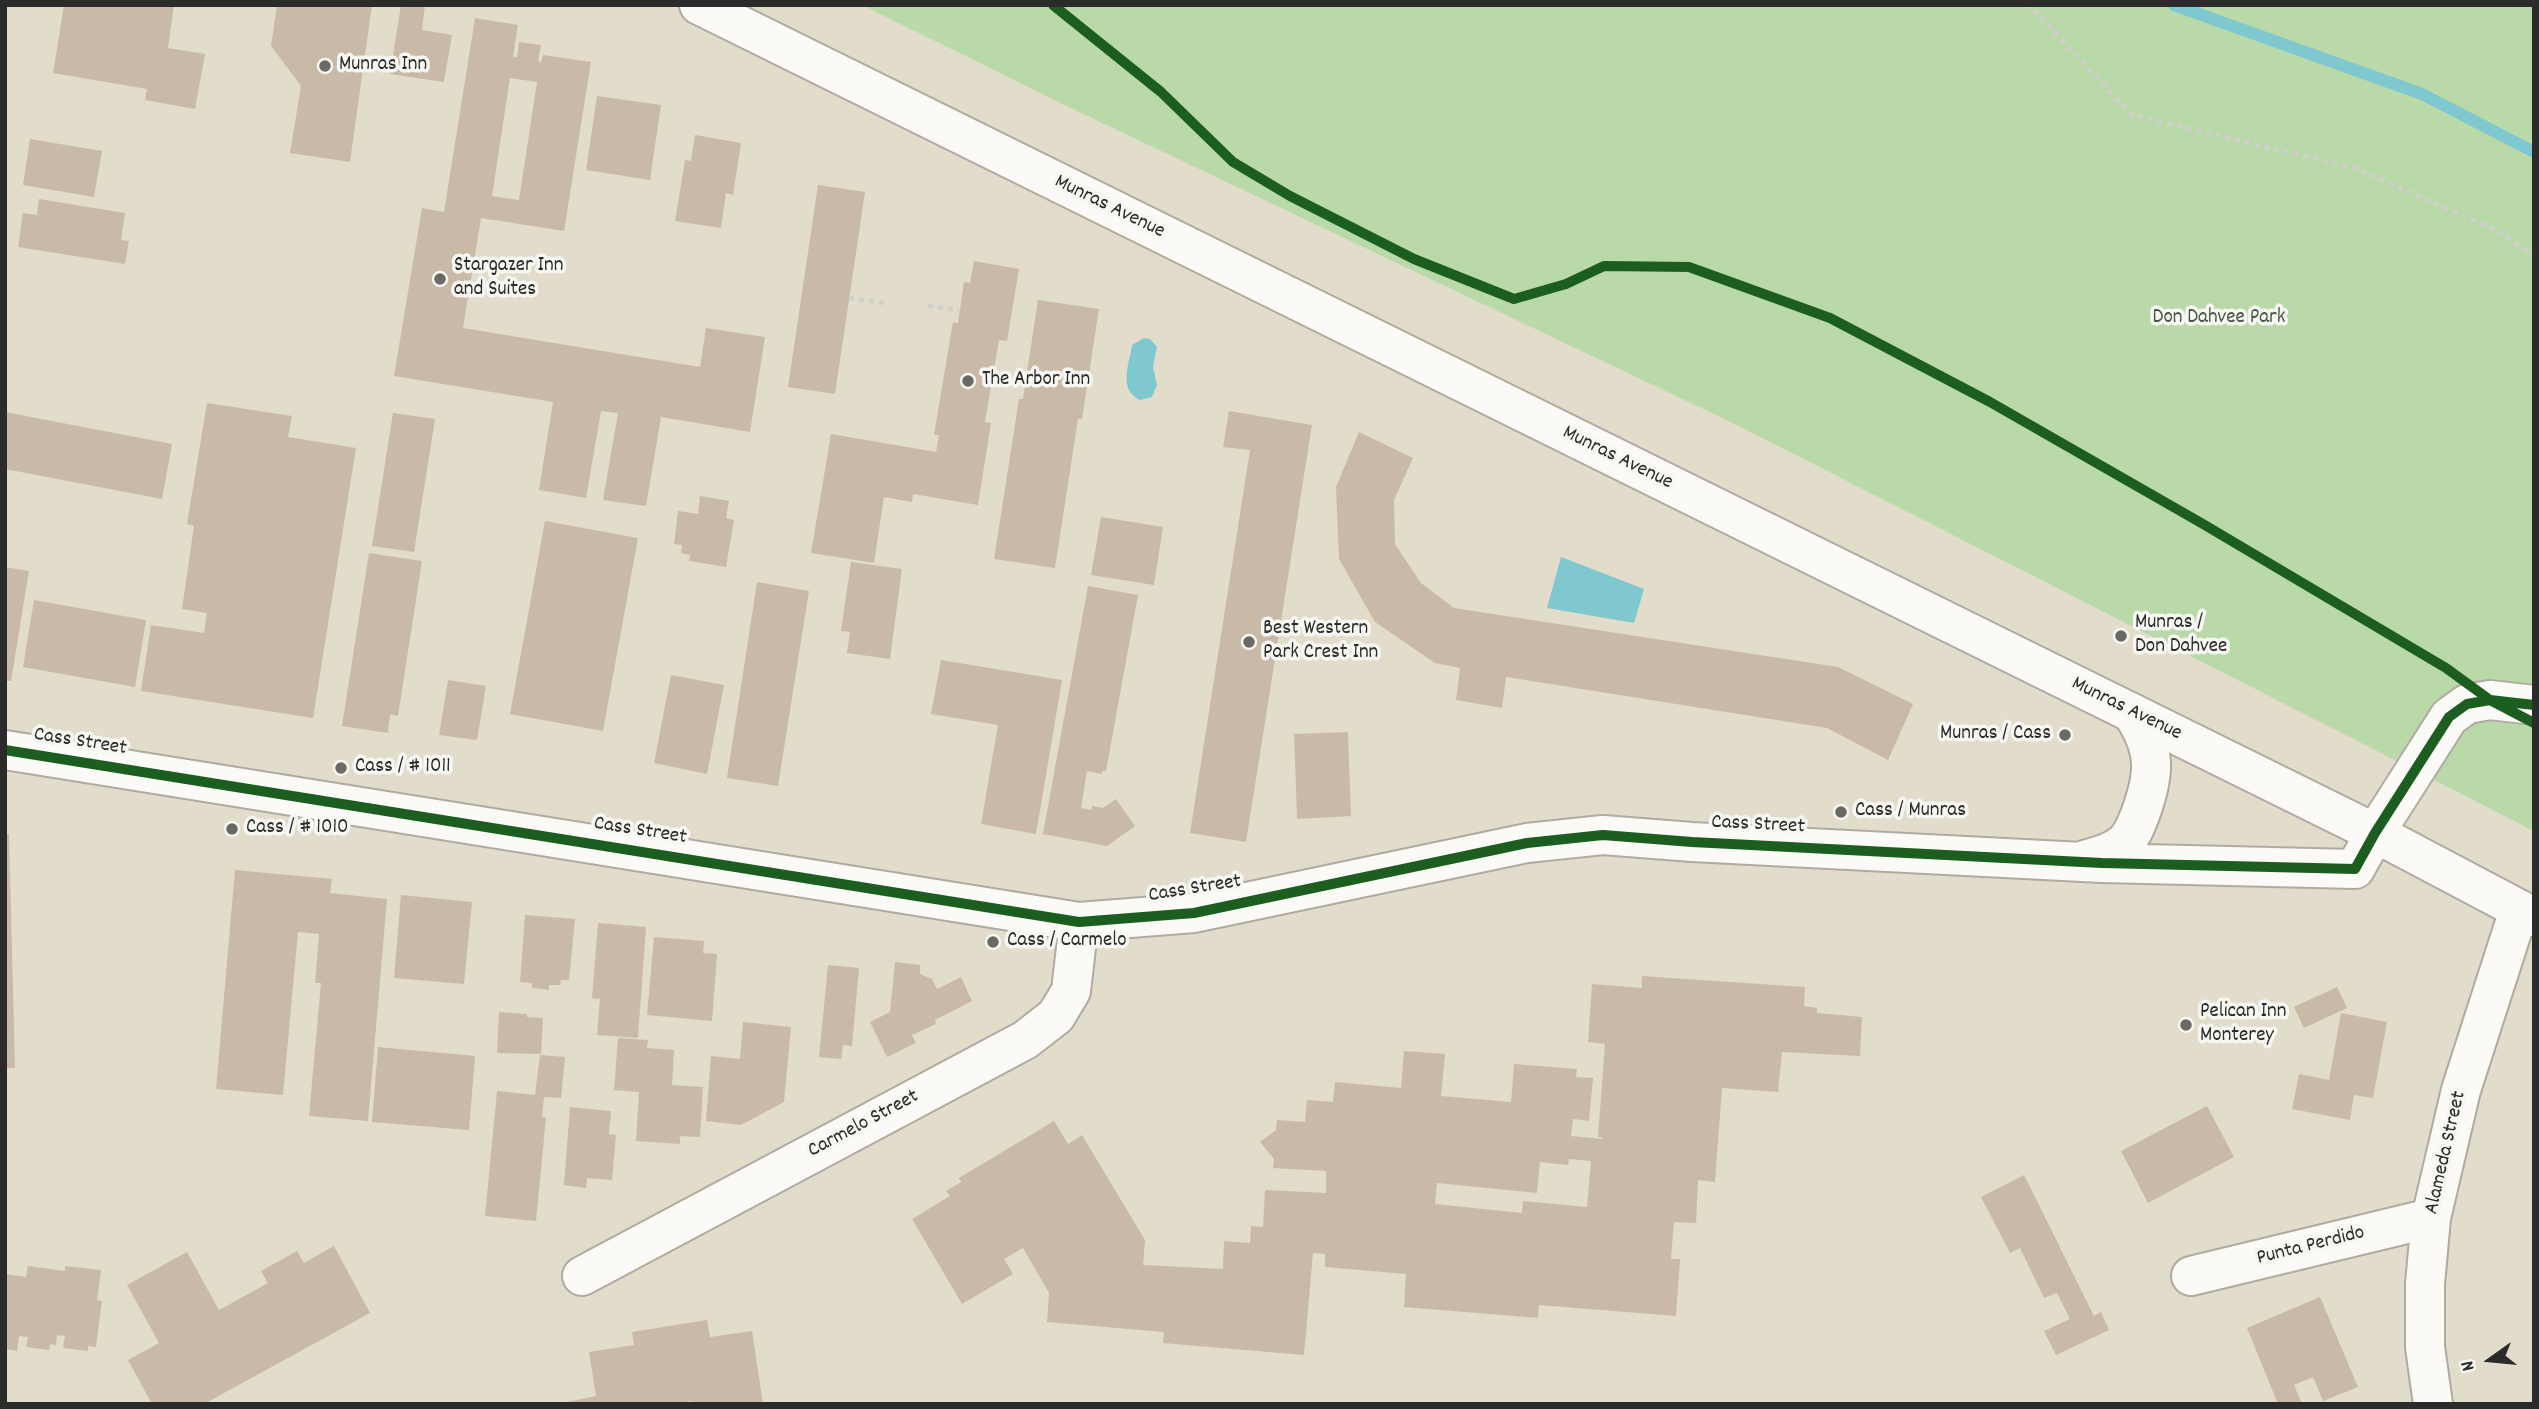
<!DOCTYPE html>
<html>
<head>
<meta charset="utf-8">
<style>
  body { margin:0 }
  #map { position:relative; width:2539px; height:1409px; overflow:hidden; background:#e2dccb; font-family:Dekko,sans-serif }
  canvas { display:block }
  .frame { position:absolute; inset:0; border:7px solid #2b2b2b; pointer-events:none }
  .north { position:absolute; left:2455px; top:1325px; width:70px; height:70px; -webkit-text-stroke:5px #f6f6f2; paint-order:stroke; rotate:255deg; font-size:19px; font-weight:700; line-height:28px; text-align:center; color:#2b2b2b }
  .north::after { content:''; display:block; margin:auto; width:24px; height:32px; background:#2b2b2b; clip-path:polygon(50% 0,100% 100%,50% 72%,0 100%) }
</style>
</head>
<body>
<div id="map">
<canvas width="2539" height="1409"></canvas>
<div class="frame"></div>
<div class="north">N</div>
</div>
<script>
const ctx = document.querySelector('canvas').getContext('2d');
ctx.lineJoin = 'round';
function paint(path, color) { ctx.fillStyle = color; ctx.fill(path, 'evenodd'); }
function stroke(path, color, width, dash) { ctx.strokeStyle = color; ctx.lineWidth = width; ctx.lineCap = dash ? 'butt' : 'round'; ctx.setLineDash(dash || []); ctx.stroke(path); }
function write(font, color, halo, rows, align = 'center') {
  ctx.font = font + ' Dekko,sans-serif'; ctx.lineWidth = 7; ctx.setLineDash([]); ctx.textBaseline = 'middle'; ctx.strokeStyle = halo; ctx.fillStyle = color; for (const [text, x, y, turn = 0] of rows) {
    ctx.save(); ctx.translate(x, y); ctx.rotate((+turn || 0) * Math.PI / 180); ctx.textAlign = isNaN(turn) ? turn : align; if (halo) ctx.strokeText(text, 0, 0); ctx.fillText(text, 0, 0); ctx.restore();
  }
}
paint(new Path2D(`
  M862 5H2534V831L1735 424 1073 109Z`), '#b9d9a9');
paint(new Path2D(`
  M1144 338 1150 339 1157 347 1153 367 1157 385 1152 397 1140 400C1118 390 1129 365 1132 345Z
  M1561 557 1644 589 1634 623 1547 608Z`), '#7fc8d0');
stroke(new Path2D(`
  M2174 5 2422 94 2534 152`), '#7fc8d0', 12);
paint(new Path2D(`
  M64 5H174L168 48 205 54 195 109 145 100 147 89 53 73Z
  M277 5H372L350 162 290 153 301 86 271 46Z
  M401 5H425L422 30 452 35 444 82 390 74Z
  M475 18 518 25 513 57H517L519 42 541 45 538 61 541 62 543 55 591 62 564 231 481 218 463 328 700 367 706 328 765 337 750 432 661 417 646 506 603 500 618 413 601 411 586 498 539 490 553 402 394 376 422 208 444 212ZM510 78 537 82 519 200 492 196Z
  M597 96 661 105 650 180 586 170Z
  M695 135 741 143 733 195 726 193 721 228 675 221 685 160 691 161Z
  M30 139 102 151 94 197 23 185Z
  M818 185 865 192 835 394 788 387Z
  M39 199 125 213 121 240 129 241 125 264 18 247 23 213 37 215Z
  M974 261 1019 269 1007 341 999 340 985 422 991 423 978 505 913 494 912 502 884 497 874 563 811 553 831 434 936 452 939 435H934L953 322 958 323 964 282 970 283Z
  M1038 300 1099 309 1082 419H1078L1055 568 994 559 1019 399H1023Z
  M207 403 292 416 288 437 356 448 313 718 141 691 151 625 204 633 207 613 182 609 194 526 187 524Z
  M1229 411 1312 425 1246 842 1190 833 1250 450 1223 447Z
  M5 412 172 444 162 499 5 469Z
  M393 413 435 419 414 552 372 546Z
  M1359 432 1413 458 1394 500 1395 544 1421 583 1454 608 1838 667 1913 704 1888 760 1827 728 1506 677 1502 708 1456 700 1460 668 1435 663 1375 622 1339 559 1336 487Z
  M700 496 729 501 726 518 734 520 726 567 689 561 690 555 681 553 682 545 674 544 678 511 698 514Z
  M1101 517 1163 527 1154 585 1091 575Z
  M545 521 638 538 603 731 510 714Z
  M369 553 422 561 398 716 390 714 388 733 342 726Z
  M851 562 902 569 890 659 847 653 850 632 841 631Z
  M5 567 29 571 11 681H5Z
  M757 582 809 591 778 786 727 778Z
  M1088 586 1138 595 1106 771H1102V774L1087 771 1081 808 1091 810 1092 806 1103 808 1116 799 1135 826 1107 846 1043 834Z
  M34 600 146 620 135 687 23 667Z
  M941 660 1062 680 1036 834 981 824 998 725 931 714Z
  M671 675 724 685 707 774 654 763Z
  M448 680 486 686 477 740 439 735Z
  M1348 732 1351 816 1297 819 1294 734Z
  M5 834H9L15 1068H5Z
  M235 870 332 879 330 893 387 899 368 1121 309 1116 321 983H315L319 934 298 932 283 1095 216 1089Z
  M401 895 472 902 464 984 394 978Z
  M525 915 575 919 569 980H561L560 985H549V990L532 988V983L520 982Z
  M598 923 646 927 638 1038 597 1035 600 999 592 998Z
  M654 937 704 941 703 953 717 954 712 1021 647 1015Z
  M895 962 920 965V974L932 979 937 989 961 977 972 1001 935 1020 936 1024 912 1035 916 1043 887 1057 870 1022 890 1012Z
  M828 965 859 968 852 1046 843 1045 841 1059 819 1057Z
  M1642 976 1805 987 1804 1006 1817 1008V1013L1862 1017 1860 1056 1782 1052 1778 1092 1722 1088 1715 1182 1698 1180 1696 1223 1674 1222 1671 1259H1680L1676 1316 1539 1305 1538 1318 1404 1307 1406 1274 1325 1267V1254L1313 1253 1304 1355 1163 1343 1164 1332 1047 1322 1049 1293 1023 1248 1004 1259 1013 1274 962 1304 912 1219 950 1196 946 1191 961 1182 959 1178 1054 1121 1068 1144 1082 1135 1145 1240 1143 1265 1223 1269 1224 1241 1250 1243 1251 1226 1263 1227 1265 1190 1326 1193V1171L1273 1168 1274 1159 1260 1142 1276 1130 1277 1120 1305 1122 1307 1100 1333 1102 1335 1082 1401 1088 1404 1051 1445 1054 1441 1096 1511 1102 1514 1064 1577 1069 1576 1077 1593 1078 1589 1121 1573 1119 1571 1136 1602 1139V1137H1598L1605 1044 1588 1042 1592 984 1642 988ZM1569 1159 1591 1161 1587 1207 1523 1201 1522 1213 1435 1204 1437 1183 1537 1193 1540 1162 1568 1165Z
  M2337 987 2347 1008 2304 1028 2294 1007Z
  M499 1012 527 1014V1017L543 1018 541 1054 497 1053Z
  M2341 1013 2387 1022 2373 1098 2354 1095 2350 1120 2292 1109 2299 1074 2329 1080Z
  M743 1022 791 1027 784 1102 741 1125 706 1121 711 1056 740 1059Z
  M618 1038 648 1040 647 1048 674 1050 672 1085 703 1087 700 1137 680 1136V1144L636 1141 639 1092 614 1090Z
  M378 1047 475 1056 469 1130 372 1122Z
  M540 1055 565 1057 561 1098 544 1097 542 1117 546 1118 536 1221 485 1216 497 1091 535 1095Z
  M2207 1106 2234 1157 2148 1203 2121 1151Z
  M570 1107 611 1111 609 1134 616 1135 612 1180 587 1178 586 1188 564 1185Z
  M2024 1175 2094 1316 2101 1312 2109 1330 2056 1355 2044 1331 2070 1319 2057 1293 2044 1298 2020 1248 2010 1253 1981 1197Z
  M334 1246 370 1313 204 1404H152L128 1360 159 1343 127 1285 187 1252 219 1310 268 1283 261 1271 297 1251 304 1263Z
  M28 1266 65 1271V1266L101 1270 97 1300 102 1301 96 1347 88 1346V1351L63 1348 65 1336 57 1335 56 1345 50 1344 49 1350 26 1347 28 1337 19 1336 17 1351 5 1349V1274L26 1277Z
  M2320 1297 2358 1387 2323 1401 2313 1377 2294 1385 2302 1404H2278L2247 1328Z
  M707 1320 710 1337 752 1331 763 1404H693L692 1401 677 1404H557L596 1396 589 1352 634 1345 632 1332Z`), '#c9baa7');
const minor = new Path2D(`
  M5 750 1079 922 1194 913 1527 843 1603 835 1692 842 2102 863 2355 869 2375 833 2449 717 2467 704 2490 700 2534 705
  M2084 860C2099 856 2112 853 2124 843 2132 836 2136 825 2140 815 2155 774 2157 751 2132 713
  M582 1276 1025 1040 1056 1016 1071 991 1079 922
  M2191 1276 2431 1218
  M2433 1404 2425 1347V1284L2431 1218 2461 1090 2519 910`);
const major = new Path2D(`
  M699 5 2375 833 2534 917`);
stroke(minor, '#afaba0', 42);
stroke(major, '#afaba0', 42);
stroke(new Path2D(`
  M1053 5 1161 92 1233 162 1290 196 1414 259 1514 299 1566 284 1604 266 1689 267 1830 318 1990 402 2203 524 2447 669
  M2025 5 2036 12 2132 115 2355 168 2500 232 2534 256
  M849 298 884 303
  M928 306 959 310`), '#d1cfcb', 4.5, [5, 5]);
stroke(minor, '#fbfaf7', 38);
stroke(major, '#fbfaf7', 38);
stroke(new Path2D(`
  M1053 5 1161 92 1233 162 1290 196 1414 259 1514 299 1566 284 1604 266 1689 267 1830 318 1990 402 2203 524 2446 668 2490 700 2534 723
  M5 750 1079 922 1194 913 1527 843 1603 835 1692 842 2102 863 2355 869 2375 833 2449 717 2467 704 2490 700 2534 705`), '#1b5e20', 10);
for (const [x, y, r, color] of [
  [325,66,7,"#6b6963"],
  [440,279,7,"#6b6963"],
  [968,381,7,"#6b6963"],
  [2121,636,7,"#6b6963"],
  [1249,642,7,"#6b6963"],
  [2065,735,7,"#6b6963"],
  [341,768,7,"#6b6963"],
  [1841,812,7,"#6b6963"],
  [232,829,7,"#6b6963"],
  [993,942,7,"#6b6963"],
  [2186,1025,7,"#6b6963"]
]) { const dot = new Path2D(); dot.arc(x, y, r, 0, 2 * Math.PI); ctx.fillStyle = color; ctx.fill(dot); stroke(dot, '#f6f6f2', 2.5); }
write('21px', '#2b2b2b', '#f6f6f2', [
  ["Munras Inn",339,66],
  ["Stargazer Inn",454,267],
  ["and Suites",454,291],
  ["The Arbor Inn",982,381],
  ["Munras /",2135,624],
  ["Don Dahvee",2135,648],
  ["Best Western",1263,630],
  ["Park Crest Inn",1263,654],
  ["Munras / Cass",2051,735,"right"],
  ["Cass / # 1011",355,768],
  ["Cass / Munras",1855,812],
  ["Cass / # 1010",246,829],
  ["Cass / Carmelo",1007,942],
  ["Pelican Inn",2200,1013],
  ["Monterey",2200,1037]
], 'left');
write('21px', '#2b2b2b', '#f6f6f2', [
  ["Munras Avenue",1109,208,26],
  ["Munras Avenue",1617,459,26],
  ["Munras Avenue",2126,710,26],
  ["Cass Street",80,743,9],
  ["Cass Street",1758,826,3],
  ["Cass Street",640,832,9],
  ["Cass Street",1195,890,-9],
  ["Carmelo Street",864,1125,-28],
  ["Alameda Street",2447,1153,-77],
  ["Punta Perdido",2311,1247,-14]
]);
write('21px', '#465644', '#f6f6f2', [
  ["Don Dahvee Park",2219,319]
]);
</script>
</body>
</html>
